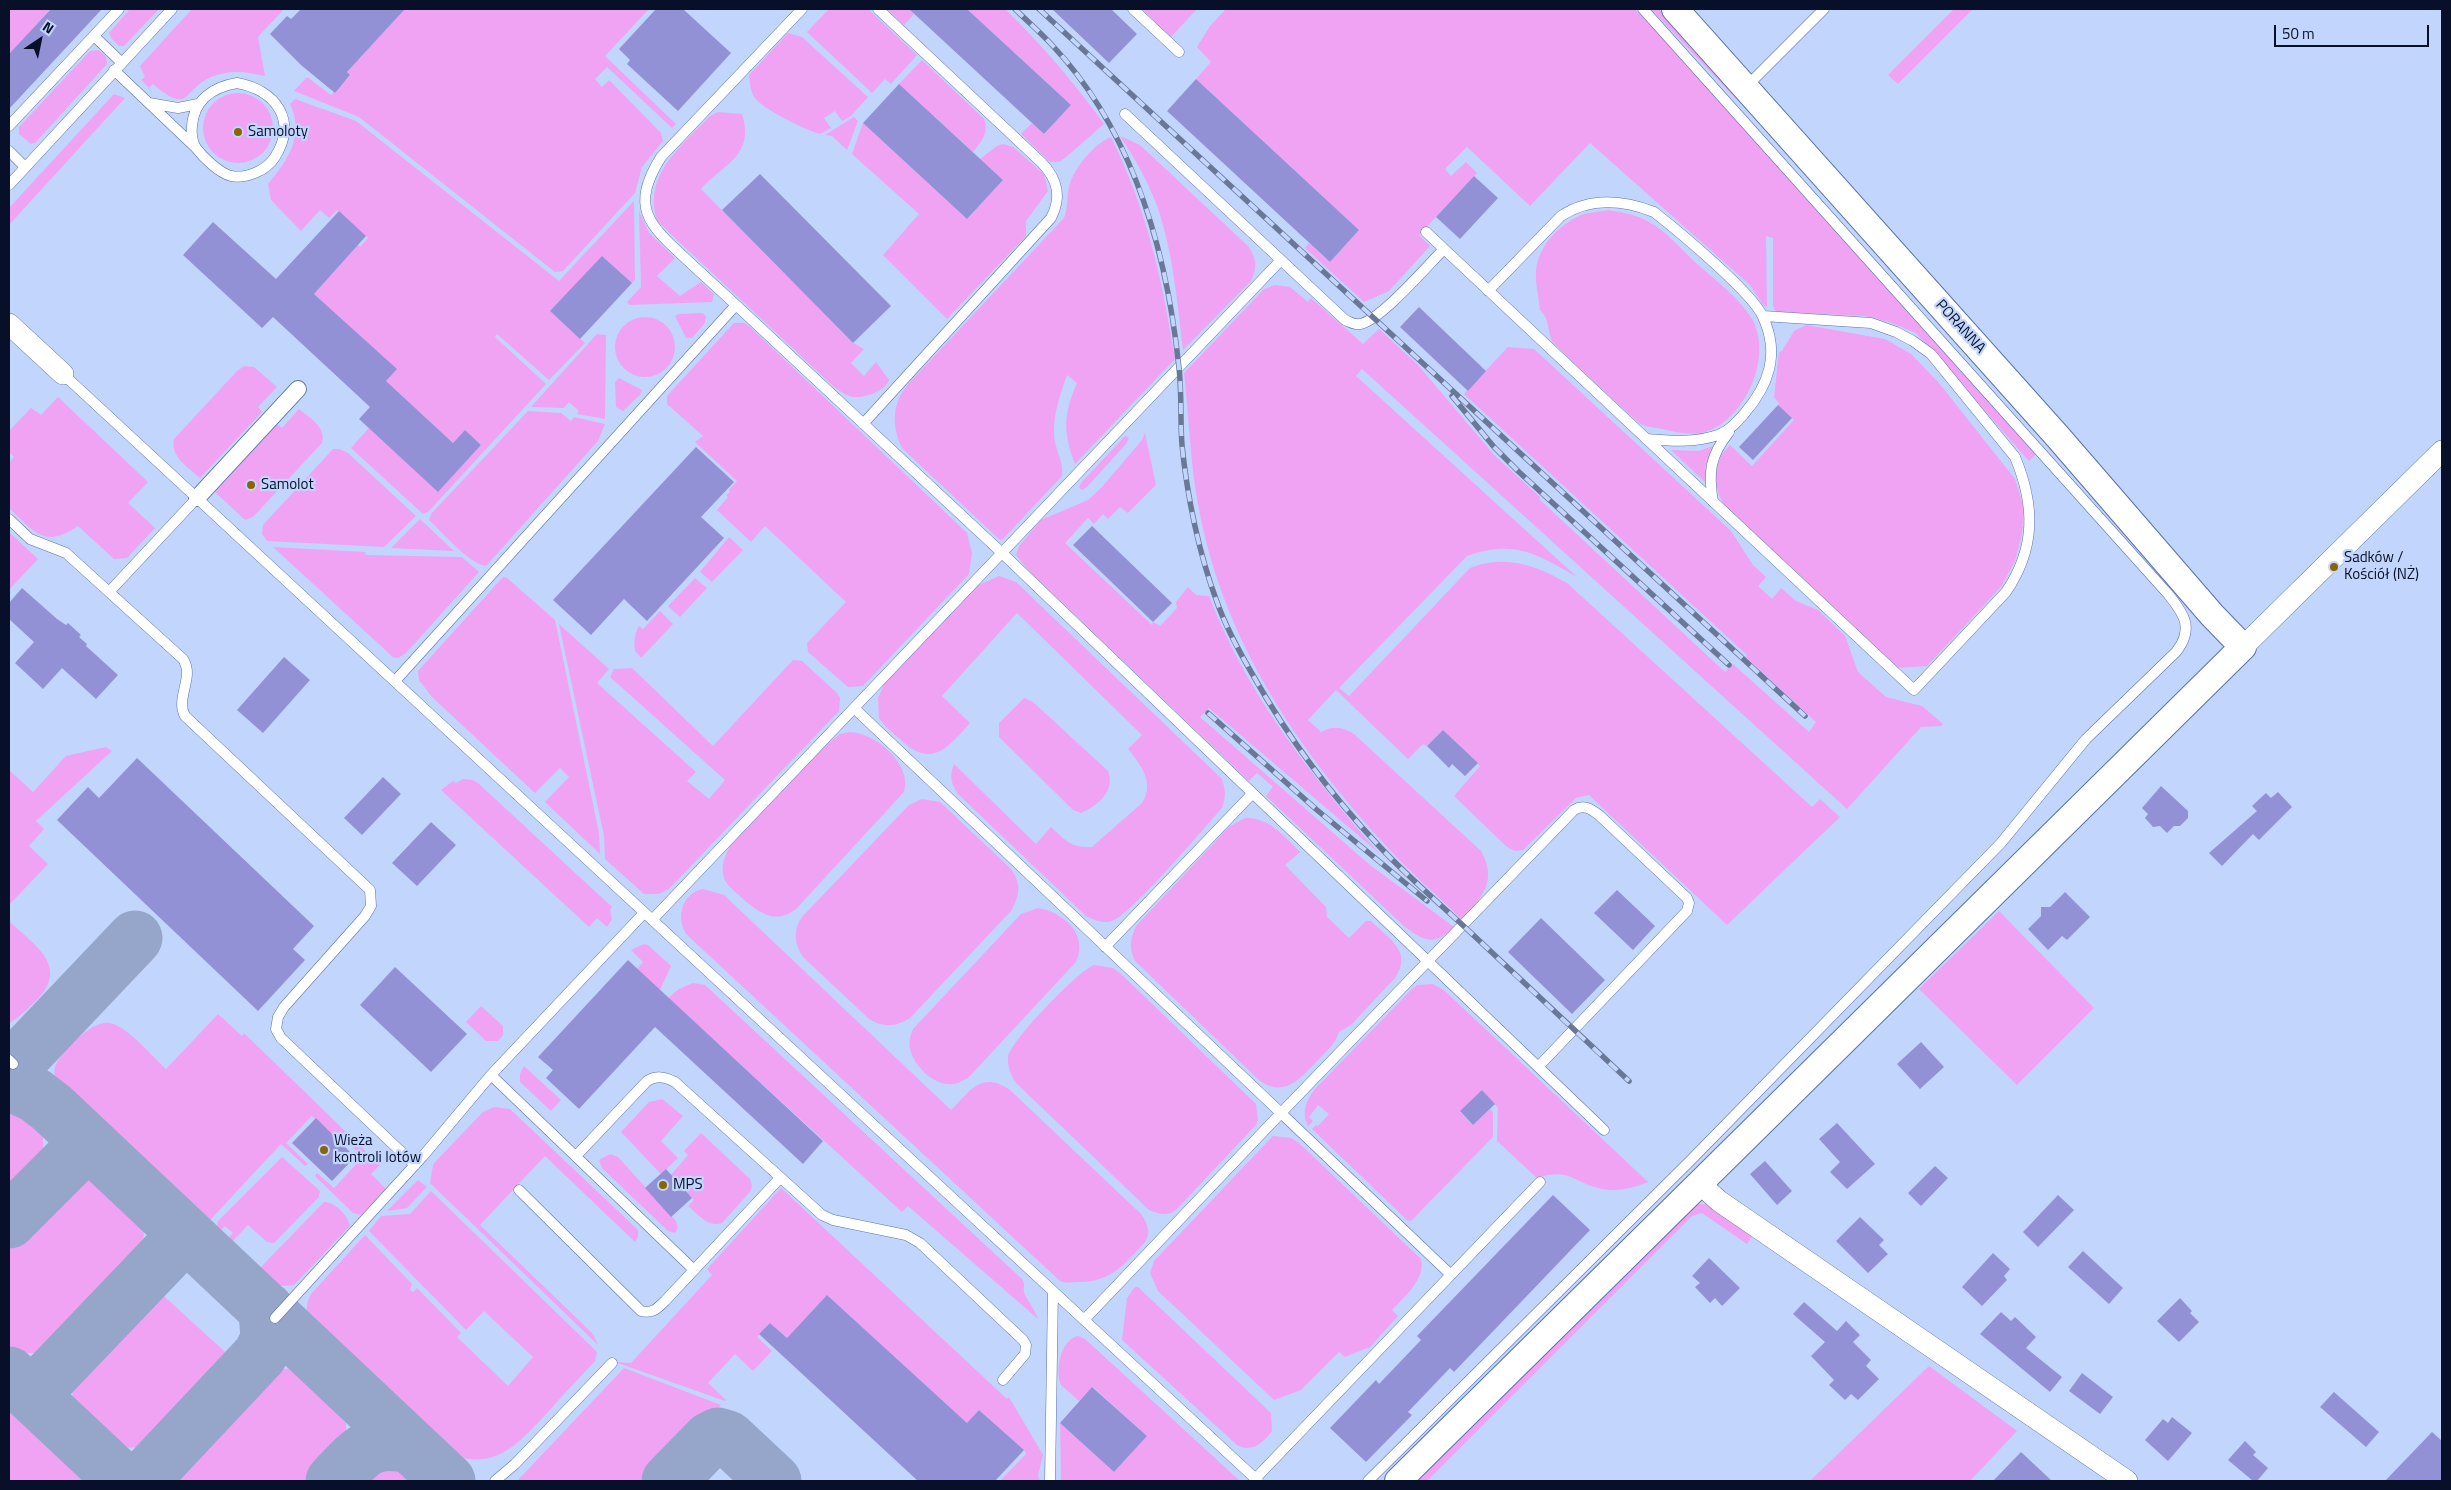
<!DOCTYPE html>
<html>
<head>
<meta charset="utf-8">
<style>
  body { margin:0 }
  #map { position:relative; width:2451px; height:1490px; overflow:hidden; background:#c2d5fd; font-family:"Titillium Web",sans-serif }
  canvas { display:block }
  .frame { position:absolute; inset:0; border:10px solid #071028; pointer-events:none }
  .north { position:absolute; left:15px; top:15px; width:50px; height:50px; -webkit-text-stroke:4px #c2d5fd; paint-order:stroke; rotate:34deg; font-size:14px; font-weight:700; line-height:20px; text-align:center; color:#071028 }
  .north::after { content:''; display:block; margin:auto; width:18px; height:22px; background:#071028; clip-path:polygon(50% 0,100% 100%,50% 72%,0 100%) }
  .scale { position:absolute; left:2274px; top:25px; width:155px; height:22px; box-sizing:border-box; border:2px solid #071028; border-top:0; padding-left:6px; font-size:15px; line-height:18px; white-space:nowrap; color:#071028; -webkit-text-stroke:4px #c2d5fd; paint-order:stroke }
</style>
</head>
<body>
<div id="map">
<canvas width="2451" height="1490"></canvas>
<div class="frame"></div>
<div class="north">N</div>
<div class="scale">50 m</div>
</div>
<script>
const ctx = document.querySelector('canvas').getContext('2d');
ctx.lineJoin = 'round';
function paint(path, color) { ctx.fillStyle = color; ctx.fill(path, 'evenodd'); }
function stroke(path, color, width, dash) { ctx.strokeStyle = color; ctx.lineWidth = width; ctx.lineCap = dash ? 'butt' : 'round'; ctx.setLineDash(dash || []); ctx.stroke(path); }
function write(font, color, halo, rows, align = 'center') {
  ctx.font = font + ' "Titillium Web",sans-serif'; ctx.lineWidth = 4.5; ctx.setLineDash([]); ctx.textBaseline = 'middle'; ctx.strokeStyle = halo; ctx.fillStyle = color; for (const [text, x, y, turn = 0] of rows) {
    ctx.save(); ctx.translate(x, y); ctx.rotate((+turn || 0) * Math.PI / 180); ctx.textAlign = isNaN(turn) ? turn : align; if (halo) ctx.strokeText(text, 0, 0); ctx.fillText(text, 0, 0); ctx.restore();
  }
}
paint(new Path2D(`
  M9 9H51L9 54Z
  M130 9H159L124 46H119L112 39 109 33Z
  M192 9H284L258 37 265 76C245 72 231 69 211 77 182 90 191 116 153 84L149 88 141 80 145 77 140 66Z
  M405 9H649L605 56 676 124 672 128 607 67 595 79 602 87 609 80 661 133 663 141 642 167 635 193 563 271 555 272 359 117 294 91 307 77 331 95 350 76 347 72Z
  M829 9H868L917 55 891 84 885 79 872 93 807 32Z
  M887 9H909L914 14 904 25Z
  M967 9H1005C1042 45 1074 82 1104 124L1065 158 1059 162H1050L1021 134 1032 123 1044 134 1071 105Z
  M1142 9H1197L1171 37Z
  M1226 9H1635L1686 60 2036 454 2029 461 1916 333 1889 322 1865 316 1776 312 1773 306V238L1766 236 1767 307 1763 305 1750 285 1590 143 1530 206 1467 147 1445 169 1451 176 1466 162 1477 173 1419 235 1430 246 1389 291 1364 302 1305 248 1309 243 1330 262 1359 230 1196 79 1211 62 1197 47 1210 26Z
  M1651 9H1659L1792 158Z
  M1954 9H1973L1898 84 1888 75Z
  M788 33 802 37 868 97 851 116 842 121 835 111 824 118 831 128 820 134C806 130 764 110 755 98 750 92 750 82 749 75Z
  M98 50 106 56 107 64 36 142 31 144 19 134V127L90 51Z
  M922 60 984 119C989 133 982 141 973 152L899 84Z
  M203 128a35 35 0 1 1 70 0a35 35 0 1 1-70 0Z
  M114 94 125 98 9 225V208Z
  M295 99 356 121 559 281 634 201 635 280 632 283 603 257 550 311 585 343 549 380 497 334 495 337 546 384 428 512 423 514 351 448 369 428 438 491 481 445 465 430 453 443 386 381 396 369 314 294 358 245 360 247 368 238 337 210 329 218 320 210 301 231 271 200 268 184C288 160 305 135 290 104Z
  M718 112 742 114C755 155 725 163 701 189L853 343 864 349 851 363 864 376 876 362 889 380C886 390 866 398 855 397 847 397 840 391 833 386L657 221C643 174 681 147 710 116Z
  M854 117 858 121 847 150 832 136 825 135Z
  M863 123 967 219 1003 180 980 159 997 146 1003 144 1013 147 1044 174 1048 191 1026 221V236L947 319 883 255 919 214 852 154Z
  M1120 136 1140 145 1249 247C1257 259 1257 269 1251 281L1183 350C1177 301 1173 250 1156 203 1147 180 1134 157 1120 136Z
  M1111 137C1147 210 1162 278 1175 359L1075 464C1063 432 1063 415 1077 383L1067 375C1060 395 1051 420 1055 442 1058 456 1063 461 1062 476L1003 539 1000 540 902 448C891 425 892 403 909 383L1064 218C1069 206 1066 194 1070 183 1076 166 1094 144 1111 137Z
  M1608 210C1653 216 1662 230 1693 260 1712 278 1738 296 1752 319 1773 356 1746 417 1708 431 1694 436 1677 433 1663 429 1656 428 1647 427 1641 424 1634 419 1555 346 1552 341 1547 330 1550 319 1540 310 1539 298 1535 284 1536 271 1538 246 1559 225 1581 215 1589 212 1599 212 1608 210Z
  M639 211 649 233 675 258 657 276 680 296 701 282 714 294 712 302 629 305 627 302 641 287Z
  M1275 285 1290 287 1308 302 1311 298 1363 344 1379 329 1418 365 1495 456 1540 497 1539 499 1725 672 1733 664 1809 732 1816 722 1746 657 1747 655 1464 394 1508 347 1534 349 1731 531 1753 565 1766 577 1758 586 1772 599 1781 588 1796 601 1818 610 1845 636 1858 672 1886 697 1922 706 1943 724 1941 726 1921 727 1847 809 1362 369 1356 376 1577 577C1537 554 1514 539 1467 556L1339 688 1349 696 1470 568C1504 554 1536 565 1567 583L1812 807 1820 799 1840 817 1727 925 1589 795 1576 798 1523 850 1515 851 1507 847 1454 796 1480 766 1443 730 1427 746 1423 744 1408 759 1336 690 1308 720 1321 732C1333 725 1343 727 1354 734L1481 851C1498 881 1482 897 1462 920 1438 896 1412 874 1389 849 1298 751 1222 639 1198 504 1190 462 1189 416 1184 373L1264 289Z
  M702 313 706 316 705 323 692 338H686L675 316 679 314Z
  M615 347a30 30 0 1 1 60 0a30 30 0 1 1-60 0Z
  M734 323H744L748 325 967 533 972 553 969 574 863 686 848 687 808 652 807 643 846 602 765 526 751 542 717 510 728 497 726 495 730 492 729 490 737 481 695 442 703 436 667 404V396Z
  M1806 325 1885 339 1911 354 1939 383 2015 479 2024 508 2022 534 2015 561 2001 587 1927 666 1898 668 1726 508C1713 488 1711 463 1730 445L1752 466 1794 420 1778 405 1779 403 1774 397 1779 352 1782 351 1794 331Z
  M597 334 606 335 605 419 577 414 579 411 569 402 564 408 531 407Z
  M244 366 254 367 277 387 258 407 262 412 200 478C188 467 170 457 174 439L237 371Z
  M619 378 642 390 640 395 623 411 616 407 615 382Z
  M58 397 148 482 128 503 155 528 127 558 114 559 78 526C44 549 35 532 9 508V463L14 457 9 452V431L31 408 41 415Z
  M299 409C310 418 327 428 322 443L253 517 245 520 215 492 277 424 282 428Z
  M528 411 561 413 571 421 574 417 605 424 598 441 486 566C469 564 442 532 429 520L431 514Z
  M1145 433 1156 485 1128 513 1120 507 1108 519 1103 514 1094 524 1088 518 1065 543 1152 625 1153 622 1160 626 1177 608 1176 602 1188 587 1196 595 1209 596C1246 693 1311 776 1379 853L1209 708 1200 717 1370 865 1454 927C1435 946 1424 942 1404 926L1266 796 1273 787 1257 773 1249 781 1029 571 1016 555 1019 546 1041 520 1088 500 1102 487 1142 440Z
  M1125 436 1129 438 1126 444 1087 487 1082 490 1079 488 1081 483Z
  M1714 446 1706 464 1705 482 1671 450 1698 451Z
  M333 449H339L348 453 416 516 384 547 267 541 262 534 263 525Z
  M420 519 454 551 391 548Z
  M9 532 38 559 9 590Z
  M729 537 743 550 712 582 700 572Z
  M273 547 365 552 366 555 462 557 479 572 406 653 398 658H394Z
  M999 576 1016 582 1221 778C1226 789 1226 797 1222 808 1205 827 1130 916 1112 921 1104 924 1094 920 1086 916L958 794C951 784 949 776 954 764L1036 844 1051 827C1066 841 1071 848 1092 847L1142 803C1155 783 1141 765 1128 749L1142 735 1017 613 942 696 970 723C948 748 931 769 901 740 893 733 885 727 879 718L878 698 885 682 979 585Z
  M503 577 507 578 555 620 599 833 600 854 545 802 569 777 560 768 535 793 432 697 419 680 418 671Z
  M695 578 707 588 680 617 668 606Z
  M660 611 673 624 641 658 635 651C634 642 634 635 639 626L643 629Z
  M559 624 609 669 597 683 696 772 687 781 709 799 725 780 610 677 614 669 632 668 713 746 793 660 802 661 837 693 840 698 839 711 669 889 659 894H644L605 859 604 836Z
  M1024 698 1033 702 1108 771C1116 791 1097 806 1081 813L1073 810 999 737V723Z
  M850 732C875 733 913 764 904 792L796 909C775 925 759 913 742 898 736 892 727 886 724 878 720 866 725 855 731 845L825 746 840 734Z
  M106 747 112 751 36 821 44 829 29 846 48 864 9 905V770L33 792 66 756Z
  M463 779 473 780 478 783 612 907 610 910 612 919 607 927 597 918 589 927 441 790 453 781 456 783Z
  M922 799 940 802 1010 868C1022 883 1020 895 1011 911L911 1017C897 1027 884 1028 869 1019L803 957C794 944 793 930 802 917L909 805Z
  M1245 818C1269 817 1284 836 1300 852L1285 865 1326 907 1327 917 1349 938 1366 921H1371C1389 939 1413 951 1395 978L1351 1025 1339 1032C1335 1044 1327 1051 1318 1060 1301 1078 1284 1099 1259 1080L1135 961C1129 948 1130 939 1136 926L1229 827Z
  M703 889 724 895 951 1110C970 1092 980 1070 1010 1090L1141 1214C1147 1223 1152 1232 1145 1242 1126 1263 1111 1282 1080 1282 1073 1282 1066 1284 1060 1281L687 935C675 918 682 893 703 889Z
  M1038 908C1063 912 1089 934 1076 962L968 1078C963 1080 958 1084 953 1084 936 1087 915 1067 911 1052 908 1044 910 1037 913 1029L1021 914Z
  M1999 911 2094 1008 2017 1085 1919 989Z
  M9 921C34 945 71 966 36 1001 27 1009 19 1018 9 1023Z
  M644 944 648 945 671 966 660 990 637 969 643 962 631 950Z
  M1094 965 1113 968 1120 973 1256 1104 1258 1120 1256 1125 1177 1209C1168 1217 1159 1214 1149 1210L1015 1082C1011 1074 1007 1066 1008 1057 1011 1040 1078 971 1094 965Z
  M693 983 705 985 1022 1279C1026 1285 1023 1286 1024 1292 1025 1298 1035 1309 1038 1319L908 1206 902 1212 668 998 679 989Z
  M1433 984 1445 991 1648 1182C1633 1188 1618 1192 1602 1189 1573 1183 1571 1167 1537 1178L1497 1141 1498 1108 1482 1090 1460 1112 1473 1125 1490 1109 1493 1112V1137L1411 1221 1407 1220 1312 1129 1316 1125 1318 1126 1329 1114 1318 1105 1309 1117 1313 1121 1308 1126C1301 1112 1306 1101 1315 1089L1411 990 1417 985Z
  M481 1006 503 1026V1035L498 1041H486L466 1022Z
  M218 1014 242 1036 244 1033 380 1165 371 1174 386 1189 361 1215 353 1213 315 1176 317 1173 334 1188 363 1157 338 1133 334 1137 312 1116 286 1143 308 1164 305 1166 281 1144 211 1219 208 1221 199 1222 58 1089C56 1082 53 1074 55 1067 60 1052 93 1019 110 1023 128 1027 152 1056 166 1069Z
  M524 1066 561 1100 551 1111 520 1082V1074Z
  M662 1099 683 1116 661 1141 678 1158 661 1174 621 1132 649 1102Z
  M9 1104 29 1115 43 1125V1159L9 1195Z
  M494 1107 510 1109 638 1230V1237L635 1242 545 1156 480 1225 593 1334 598 1345 430 1183 433 1165 436 1161 483 1112Z
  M701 1133 750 1179 752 1186 750 1192 722 1223C708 1228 698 1214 688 1206L694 1200 671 1175 688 1155 684 1151Z
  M1273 1136 1291 1138 1299 1143 1421 1259C1426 1279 1404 1297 1392 1310L1398 1316 1370 1347 1345 1357 1339 1352 1301 1390 1274 1400 1158 1291 1150 1273 1154 1261Z
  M610 1154 618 1157 676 1221 678 1227 675 1233 668 1231 602 1168 599 1160Z
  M282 1157 320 1191 319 1197 274 1243 267 1242 248 1225 230 1244H223L233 1233 225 1226 215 1236 218 1221Z
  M98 1179 144 1222 143 1255 48 1353H14L9 1348V1240L66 1180Z
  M418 1180 427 1187 407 1208 387 1211Z
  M781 1188 1007 1399 1009 1397 1043 1455 1038 1475 1040 1481H1000L1026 1454 1024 1450 979 1410 967 1423 827 1295 787 1338 770 1323 757 1337 772 1351 753 1371 735 1354 708 1383 726 1400 725 1401 615 1362 631 1363 712 1275 707 1269Z
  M431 1191 597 1352 595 1361C579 1378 563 1395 548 1412 516 1446 495 1472 446 1453L310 1326C306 1315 305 1305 311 1294L365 1235 412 1284 410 1290 413 1292 417 1288 461 1333 457 1337 508 1386 533 1357 484 1311 466 1330 369 1231 381 1216 410 1214Z
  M324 1202C334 1201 349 1216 350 1226L294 1285 269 1287 257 1275 259 1269Z
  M1692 1204H1705L1752 1236 1747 1244 1702 1213 1692 1216 1427 1481H1411Z
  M1135 1287H1138L1271 1413 1272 1431C1263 1443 1252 1453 1237 1445L1122 1340 1127 1298Z
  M155 1288 234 1360 153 1447 115 1448 73 1409 72 1374Z
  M1078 1336 1085 1339 1240 1481H1061L1060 1423 1114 1472 1147 1436 1093 1387 1079 1401 1061 1385C1055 1371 1060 1340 1078 1336Z
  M1929 1366 2017 1431 1970 1481H1810Z
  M298 1368 346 1413V1444L311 1481H174V1470L268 1370Z
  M624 1368 721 1405 650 1481H517Z
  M9 1400 95 1481H9Z
  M400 1464 418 1481H354L369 1465Z`), '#f0a3f3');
stroke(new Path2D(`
  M9 1066 22 1057 135 938
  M9 1083 35 1095 52 1108 448 1481
  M9 1221 88 1142
  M9 1374 123 1481
  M32 1395 186 1234
  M144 1481 148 1474 260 1355 268 1339 266 1309
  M333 1481C359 1454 371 1435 412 1447
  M669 1481 710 1439 718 1435 728 1438 774 1481`), '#96a6ca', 55);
paint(new Path2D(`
  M51 9H102L9 109V54Z
  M301 9H405L347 72 350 75 335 93 301 65 270 34 287 16 291 19Z
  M656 9H683L731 53 678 111 627 64 630 60 619 49Z
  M909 9H967L1071 105 1044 134Z
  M1052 9H1111L1137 34 1109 63Z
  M1196 79 1359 230 1330 262 1167 111Z
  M899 84 1003 180 967 219 863 123Z
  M760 174 891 306 853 343 722 210Z
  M1474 176 1498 198 1460 239 1436 217Z
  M339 211 366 236 314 294 397 369 386 381 453 443 465 430 481 445 438 492 359 419 370 407 273 317 262 328 183 255 213 222 276 279Z
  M602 256 632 283 580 339 550 311Z
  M1419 307 1486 371 1468 391 1400 327Z
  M1778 405 1792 418 1753 460 1739 447Z
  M696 447 734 482 701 517 724 538 647 621 624 599 591 635 553 600Z
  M1092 526 1172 603 1153 622 1073 545Z
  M22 588 57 619 66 625 68 623 81 635 79 637 87 644 86 646 118 675 96 699 62 668 43 689 15 663 34 642 9 619V603Z
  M284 657 310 680 263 733 237 710Z
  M1443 730 1478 763 1465 776 1452 764 1449 768 1427 746Z
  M137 758 314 926 293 949 305 960 258 1011 57 820 88 787 99 798Z
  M383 777 401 794 362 835 344 818Z
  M2161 786 2188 811V818L2180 826H2174L2167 833 2160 826 2153 827 2145 818 2148 814 2142 808Z
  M2278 792 2292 807 2259 840 2253 834 2222 866 2209 853 2257 811 2252 806 2266 793 2271 798Z
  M431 822 456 845 417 886 392 863Z
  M1617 890 1655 926 1633 950 1594 913Z
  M2065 892 2090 917 2067 940 2062 936 2048 950 2028 929 2041 916V907H2050Z
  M1541 918 1605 980 1572 1014 1508 952Z
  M628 960 823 1141 803 1164 655 1027 579 1109 546 1078 553 1070 538 1057Z
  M395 967 467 1034 431 1072 360 1005Z
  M1921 1042 1944 1067 1920 1089 1897 1064Z
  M1482 1090 1495 1104 1473 1125 1460 1111Z
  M316 1118 355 1157 332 1181 292 1143Z
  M1837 1123 1875 1164 1847 1189 1830 1172 1840 1162 1819 1139Z
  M1765 1161 1792 1191 1777 1205 1750 1174Z
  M1935 1166 1948 1178 1921 1206 1908 1193Z
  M666 1169 692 1198 671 1217 645 1188Z
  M1553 1195 1590 1230 1454 1372 1450 1368 1408 1412 1412 1415 1366 1462 1330 1428 1376 1380 1379 1384 1421 1340 1417 1336Z
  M2058 1195 2074 1210 2038 1247 2023 1232Z
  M1860 1217 1884 1240 1879 1245 1888 1254 1868 1273 1836 1241Z
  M2083 1251 2123 1288 2109 1304 2068 1267Z
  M1993 1253 2010 1269 2004 1276 2007 1280 1982 1306 1962 1287Z
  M1709 1258 1740 1288 1722 1306 1715 1298 1710 1303 1695 1287 1700 1283 1692 1276Z
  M827 1295 967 1423 979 1410 1024 1450 995 1481H918L759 1334 770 1323 787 1338Z
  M2180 1298 2192 1311 2190 1313 2199 1322 2179 1342 2157 1321Z
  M1804 1302 1837 1331 1846 1321 1860 1335 1853 1342 1871 1360 1866 1366 1879 1379 1858 1400 1851 1394 1845 1400 1829 1385 1834 1380 1811 1356 1825 1342 1793 1314Z
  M2001 1312 2011 1321 2015 1317 2036 1337 2026 1348 2062 1377 2050 1392 1980 1334Z
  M2082 1373 2113 1397 2100 1414 2069 1391Z
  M1092 1387 1147 1436 1114 1472 1060 1423Z
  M2334 1392 2379 1432 2366 1447 2320 1407Z
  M2172 1417 2192 1433 2168 1461 2145 1440 2163 1419 2168 1423Z
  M2432 1432 2442 1441V1481H2385Z
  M2245 1441 2256 1452 2253 1455 2268 1468 2257 1481H2253L2228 1460Z
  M2021 1452 2052 1481H1993Z`), '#9391d5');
const service = new Path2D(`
  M1133 9 1179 52
  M94 36 121 62
  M114 70 195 147
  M237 83C276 90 298 121 275 157 267 170 247 179 231 176 219 173 203 157 196 148 192 142 191 132 192 126 194 100 213 87 237 83Z
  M1745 88 1824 9
  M149 103 178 108 198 104
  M9 126 119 9
  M9 151 25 167
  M9 185 172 9
  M1426 232 1914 690 2006 592C2036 548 2035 505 2015 457L1931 354 1913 341 1896 332 1871 323 1763 316
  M1281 260 1345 320C1350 322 1354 325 1360 324 1380 321 1428 265 1444 249
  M1488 291 1561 216C1590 197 1623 200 1654 212 1677 230 1753 293 1763 317 1780 354 1769 385 1744 414 1736 423 1729 431 1718 435 1695 443 1670 441 1646 439
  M736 305C719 289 702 274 685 258 648 224 630 207 661 157L802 9
  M63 374 1258 1481
  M863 424 1051 218C1062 197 1058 180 1042 163L878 9
  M1713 502C1708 472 1710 456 1729 432
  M9 519 30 539 66 553 183 659C195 677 175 698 185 716L370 890 371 906 365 916 284 1007 278 1017 276 1029 281 1038 415 1165
  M109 592 197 498
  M395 681 736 305 1001 552 1604 1130
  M854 708 1281 1113 1084 1320
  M652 920 1281 260 1125 114
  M1105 947 1252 794
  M9 1060 13 1064
  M491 1075 694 1270
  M576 1156 647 1081C657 1075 665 1077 675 1082L822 1215 833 1220 906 1235 920 1243 1023 1340 1026 1345 1025 1354 1003 1380
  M519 1190 641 1311C652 1314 657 1309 665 1301L780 1178
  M1450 1274 1281 1113 1574 810C1584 804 1591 809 1599 815L1687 898 1689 903 1687 911 1538 1067
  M275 1318 423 1156 491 1075 644 913
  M1255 1479 1540 1182
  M495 1481 515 1464 612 1363
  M1050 1481 1053 1291
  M1368 1481 1691 1160 2001 843 2086 739 2176 652C2194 629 2185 615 2168 594L1643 9`);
const pedestrian = new Path2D(`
  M197 498 298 389`);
const minor = new Path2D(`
  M9 324 63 374
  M2243 647 2442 451
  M1699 1183 1719 1201 2127 1481`);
const tertiary = new Path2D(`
  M1398 1481 2243 647 2212 615 2058 437 1675 9`);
stroke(service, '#5772ae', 11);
stroke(pedestrian, '#5772ae', 18);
stroke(minor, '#5772ae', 22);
stroke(tertiary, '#5772ae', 28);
stroke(service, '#fff', 10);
stroke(pedestrian, '#fff', 16);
stroke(minor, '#fff', 21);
stroke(tertiary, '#fff', 26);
const rail = new Path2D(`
  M1015 9C1027 21 1040 32 1052 45 1134 132 1167 252 1179 368 1182 394 1180 420 1182 445 1187 496 1199 554 1217 602 1226 628 1240 653 1254 677 1289 739 1331 795 1380 847 1408 877 1439 903 1469 931 1522 981 1575 1031 1629 1081
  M1039 9 1805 716
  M1452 396 1494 447 1519 472 1729 665
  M1208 713 1317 810 1427 901`);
stroke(rail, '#6a7898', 5.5);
stroke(rail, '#c2d5fd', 4, [11]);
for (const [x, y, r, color] of [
  [238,132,5,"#896603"],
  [251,485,5,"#896603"],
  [2334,567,5,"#896603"],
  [324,1150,5,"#896603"],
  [663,1185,5,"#896603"]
]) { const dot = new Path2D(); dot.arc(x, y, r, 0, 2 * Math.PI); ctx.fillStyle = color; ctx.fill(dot); stroke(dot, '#c2d5fd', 2); }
write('15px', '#071028', '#c2d5fd', [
  ["Samoloty",248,132],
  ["Samolot",261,485],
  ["Sadków /",2344,558],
  ["Kościół (NŻ)",2344,575],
  ["Wieża",334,1141],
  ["kontroli lotów",334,1158],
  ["MPS",673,1185]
], 'left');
write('15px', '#071028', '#c2d5fd', [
  ["PORANNA",1960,327,48]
]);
</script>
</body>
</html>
